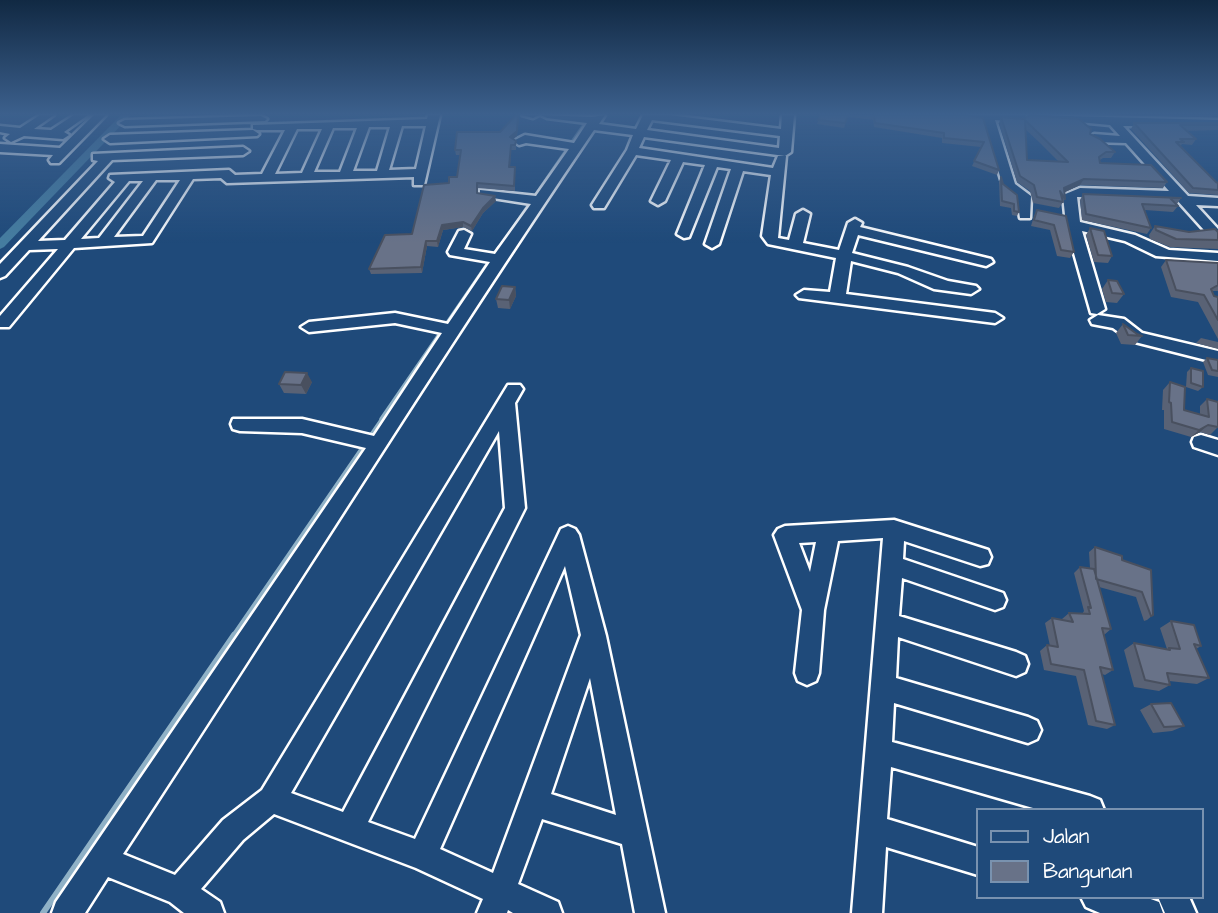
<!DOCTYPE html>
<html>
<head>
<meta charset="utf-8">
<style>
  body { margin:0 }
  #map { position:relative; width:1218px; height:913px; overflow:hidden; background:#1f4a7a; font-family:"Architects Daughter",sans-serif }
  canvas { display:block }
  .legend { position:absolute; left:976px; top:808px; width:228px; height:91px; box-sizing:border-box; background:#1f4a7a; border:2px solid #7992af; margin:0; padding:9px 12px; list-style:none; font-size:21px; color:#fff }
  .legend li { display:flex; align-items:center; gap:14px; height:35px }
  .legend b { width:35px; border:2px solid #7992af }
</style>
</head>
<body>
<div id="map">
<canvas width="1218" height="913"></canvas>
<ul class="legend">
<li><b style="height:9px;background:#1f4a7a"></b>Jalan</li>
<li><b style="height:19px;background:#687288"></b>Bangunan</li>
</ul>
</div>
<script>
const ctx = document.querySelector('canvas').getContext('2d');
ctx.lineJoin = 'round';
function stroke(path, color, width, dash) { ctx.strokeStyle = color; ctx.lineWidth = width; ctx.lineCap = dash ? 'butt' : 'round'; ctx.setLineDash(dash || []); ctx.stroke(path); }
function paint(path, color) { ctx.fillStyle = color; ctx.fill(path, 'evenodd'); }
stroke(new Path2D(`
  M498 249 590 115`), '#8fb1c6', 2.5);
stroke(new Path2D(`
  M381 419 499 247`), '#8fb1c6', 3.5);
stroke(new Path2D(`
  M233 636 383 418`), '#8fb1c6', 4.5);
stroke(new Path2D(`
  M43 913 234 635`), '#8fb1c6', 6);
paint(new Path2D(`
  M121 115H131L4 247 0 249V238Z`), '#457da0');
const minor = new Path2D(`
  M40 115H54L34 129 51 130 74 115H88L64 132 69 135 63 139 24 136 11 142 5 138 10 134 0 132V126L20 128Z
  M94 115H106L59 163H51L49 160 53 155 0 152V144L60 148Z
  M428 115H440L424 185H414V177L227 183 221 178 193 179 152 243 74 248 9 327H0V316L58 249 29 250 5 276 0 278V264L98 161 93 160V154L243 147 249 151 243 155 112 160 38 241 65 240 115 182 109 178 110 175 229 170 235 175 262 174 285 130H257L253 129V125L427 119ZM402 126H426L416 169 389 170ZM369 127H390L377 171H353ZM333 128H357L340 172H314ZM297 129H322L302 173 275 174ZM156 180H180L143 236 114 237ZM129 181H143L99 238 81 239Z
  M522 115H539L533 118Z
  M541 115 592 117 605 115 599 124 636 129 643 115H669L781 129 782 115H794L791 152 785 156 644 137 639 148 773 168 778 156H786L778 238 789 240 796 214 803 210 810 214 803 243 839 250 848 223 855 219 862 223 860 227 991 259 993 262 986 266 858 235 852 253 908 267 948 281 976 286 979 289 971 294 934 289 898 273 851 261 846 294 995 313 1003 318 995 323 799 298 796 295 804 290 830 292 836 258 768 244 762 236 771 175 743 171 719 244 712 248 705 244 731 169 717 167 689 237 684 238 677 234 705 165 683 162 665 201 658 205 651 201 671 160 636 155 604 208H594L592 205 627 150 633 135 594 130C434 366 281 613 123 854L175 875 223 820 262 790 508 385H520L523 389 515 403 525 508 368 822 415 839 561 529 568 526 575 529 579 535 606 636 665 913H635L622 844 542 819 518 884 558 902 562 913H513L508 910 507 913H477L483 899 416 868 274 814 243 840 201 889 220 902 224 913H184L170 902 108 877 85 913H52L56 902 366 448 302 433 240 431 233 429 231 424 233 419H302L374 436 442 333 395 323 309 332 301 327 309 322 395 313 448 324 490 262 450 255 448 252 459 231 464 230 471 234 464 249 495 254 531 204 480 196V190L536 196 569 149 526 143 519 145 513 141 525 135 574 143 587 123 547 118ZM652 120 780 136 779 148 647 130ZM499 431 505 508 343 812 291 793ZM565 566 581 635 493 873 440 849ZM590 678 616 815 551 794Z
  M961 115H1026L1024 121 1020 122 995 120 1015 184 1031 196 1030 218H1020L1017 198 1003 186 983 120 967 118Z
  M1031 115 1218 120V126H1123L1188 196 1218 198V206L1196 205 1218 229V241L1213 240 1176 199 1077 197 1080 222 1135 235 1169 250 1218 253V261L1156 256 1125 241 1082 231 1105 309 1097 314 1091 313 1066 225 1063 195 1080 188 1169 191 1126 143 1094 142 1088 138 1094 134 1120 136 1110 125 1037 118Z
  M261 116 267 119 265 121 125 126 119 123 125 120Z
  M253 130 259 134 257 136 110 143 104 139 110 135Z
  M1098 315 1124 319 1142 333 1218 351V363L1131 341 1113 328 1092 324 1090 320Z
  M1201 435 1218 440V455L1194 447 1192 442 1194 437Z
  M894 520 988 550 991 557 988 564 980 566 904 541 903 559 1003 593 1006 600 1003 607 995 610 902 578 899 616 1016 652 1025 656 1028 664 1025 672 1016 676 898 637 896 678 1028 717 1037 721 1041 730 1037 739 1028 743 894 703 892 742 1090 796 1100 800 1104 810H1040L891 767 887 819 978 847V875L886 847 882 913H852L883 538 838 541 824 610 819 673 816 681 807 685 798 681 795 673 802 610 774 535 778 529 785 526ZM816 542 810 572 799 543Z
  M1081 897H1145L1159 902 1163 913H1100L1086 907Z
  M1158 897H1189L1196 913H1165Z`);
stroke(minor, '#fff', 5);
paint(minor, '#1f4a7a');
paint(new Path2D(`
  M820 115H967L999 170 997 175 972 166 981 147 942 143V138L874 127 873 120 848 117 844 128 817 124Z
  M1029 115H1042L1090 134 1115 152 1111 158H1103L1100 160V163L1167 182 1163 188 1080 185 1065 192V199L1059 208 1033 203 1030 191 1017 182 999 123 1001 117 1023 119 1028 117ZM1025 129 1039 142 1058 161 1027 160Z
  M1070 115H1214L1212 117Z
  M519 118 517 136 513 139 516 146V150H511L510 167H515V191L478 188V193L496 201 483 213 472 231 463 227 443 230 438 247 427 246 422 273 371 274 369 269 412 234 449 183 457 177 460 155H456L455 150 500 132Z
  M1134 123H1218V130L1186 131 1196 139 1192 145 1182 144 1180 147 1216 182 1218 183V195L1189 193 1131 129Z
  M1001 177 1003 184 1019 212 1017 216 1012 215 1011 208 1000 206 999 181Z
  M1083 194 1181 198 1177 204H1175L1178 206 1173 212 1145 210 1151 228 1147 234 1082 220 1080 200Z
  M1037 210 1066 216 1074 252 1070 258 1057 256 1050 230 1031 226 1034 216Z
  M1155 226 1189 232H1218V249L1170 247 1150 239 1149 235Z
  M1090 228 1112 256 1108 263 1094 262 1086 235Z
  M1166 260 1218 263V291H1212L1214 296 1218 297V339L1198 302 1171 297 1161 267Z
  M1108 280 1124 294 1117 303 1106 302 1102 289Z
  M515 287 516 296 510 309 498 308 496 299Z
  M1123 324 1137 334 1142 336 1135 345 1121 344 1116 333Z
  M1201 338 1218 342V349L1196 343Z
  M1207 358 1218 360V377L1208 375 1203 362Z
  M1191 368 1203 387 1198 391 1186 387 1187 372Z
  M312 382 306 394 284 393 279 384Z
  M1170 382 1184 410 1200 415V406L1207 399 1218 427 1210 435 1200 432 1191 437 1164 429V410H1162L1163 390Z
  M1095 547 1122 560 1151 570 1153 615 1147 620 1144 621 1136 597 1099 587 1111 629 1104 635 1113 670 1105 675 1102 674 1115 725 1107 729 1088 725 1076 676 1044 670 1040 651 1047 645 1050 646 1045 623 1052 618 1063 620 1062 619 1069 613 1082 614 1084 611 1074 573 1080 567 1090 568 1089 552Z
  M1171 621 1201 646 1196 649 1209 678 1197 684 1169 681 1170 685 1159 691 1134 687 1124 650 1134 643 1167 649 1160 628Z
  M1151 704 1184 726 1172 731 1153 733 1140 710Z`), '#596275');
paint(new Path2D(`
  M519 115 517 136 510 142V137Z
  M1084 179 1080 185 1061 194 1064 188Z
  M495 196 496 201 483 213 472 231 471 226 483 208Z
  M463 222V227L443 230 438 247 437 241 442 225Z
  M426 241 427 246 422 273 421 267Z
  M515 287 516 296 510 309 509 300Z
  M307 373 312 382 306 394 301 385Z
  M1208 425 1200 432 1191 437 1199 430Z`), '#49505f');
const building = new Path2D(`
  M516 115H518L517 131 510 137 516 141 515 145H511L509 167H515L514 186 477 183V193L495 196 483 208 471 226 463 222 442 225 437 241H426L421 267 369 269 385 235 412 234 424 185 449 183V177H457L461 150H455L457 132H500Z
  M820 115H848L845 123 818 120Z
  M874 115H967L983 118 999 170 974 161 984 142 944 138V133L875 123Z
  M1030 115 1079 119 1091 129 1090 134 1100 139 1115 152H1106L1099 157 1100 163 1151 165 1167 182 1084 179 1064 188 1065 199 1060 191 1063 202 1037 197 1034 185 1020 176 1001 117 1023 119ZM1025 120 1068 162 1027 160Z
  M1134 123H1218V125H1180L1196 139H1180L1184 142H1176L1216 182 1218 183V190L1193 188Z
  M1001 177 1003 184 1017 195 1019 212 1014 211V204L1002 201Z
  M1083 194 1181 198H1170L1178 206 1142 204 1151 228 1086 214Z
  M1037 210 1066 216 1074 252 1061 250 1054 225 1034 220Z
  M1155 226 1189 232 1215 229 1218 232V240L1176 239 1156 230Z
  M1090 228 1104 231 1112 256 1098 255Z
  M1166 260 1218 263V285L1211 289 1214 296 1218 297V320L1204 295 1176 290Z
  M1108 280 1117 281 1124 294 1112 293Z
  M502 286 515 287 509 300 496 299Z
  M1123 324 1137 334 1142 336 1128 335Z
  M1207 358 1218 360V371L1212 370Z
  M1191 368 1203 371V387L1191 383Z
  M285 372 307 373 301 385 279 384Z
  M1170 382 1185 387 1184 410 1209 417 1207 399 1218 402V427L1208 425 1199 430 1172 422 1171 403 1169 402Z
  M1095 547 1122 556V560L1151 570 1153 615 1151 616 1142 592 1096 579Z
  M1080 567 1094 569 1111 629 1102 628 1113 670 1100 667 1115 725 1096 721 1084 670 1051 664 1047 645 1058 647 1052 618 1073 622 1069 613 1090 614 1088 607 1091 608Z
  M1171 621 1194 625 1201 646 1194 644 1209 678 1167 673 1170 685 1145 680 1134 643 1170 650 1169 648 1180 649Z
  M1171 703 1184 726 1164 727 1151 704Z`);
paint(building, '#687288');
stroke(building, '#49505f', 2);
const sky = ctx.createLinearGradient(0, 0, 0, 243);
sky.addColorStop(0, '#112943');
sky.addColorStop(0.47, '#3c608d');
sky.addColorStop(1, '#3c608d00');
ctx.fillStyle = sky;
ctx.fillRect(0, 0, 1218, 243);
</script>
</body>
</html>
